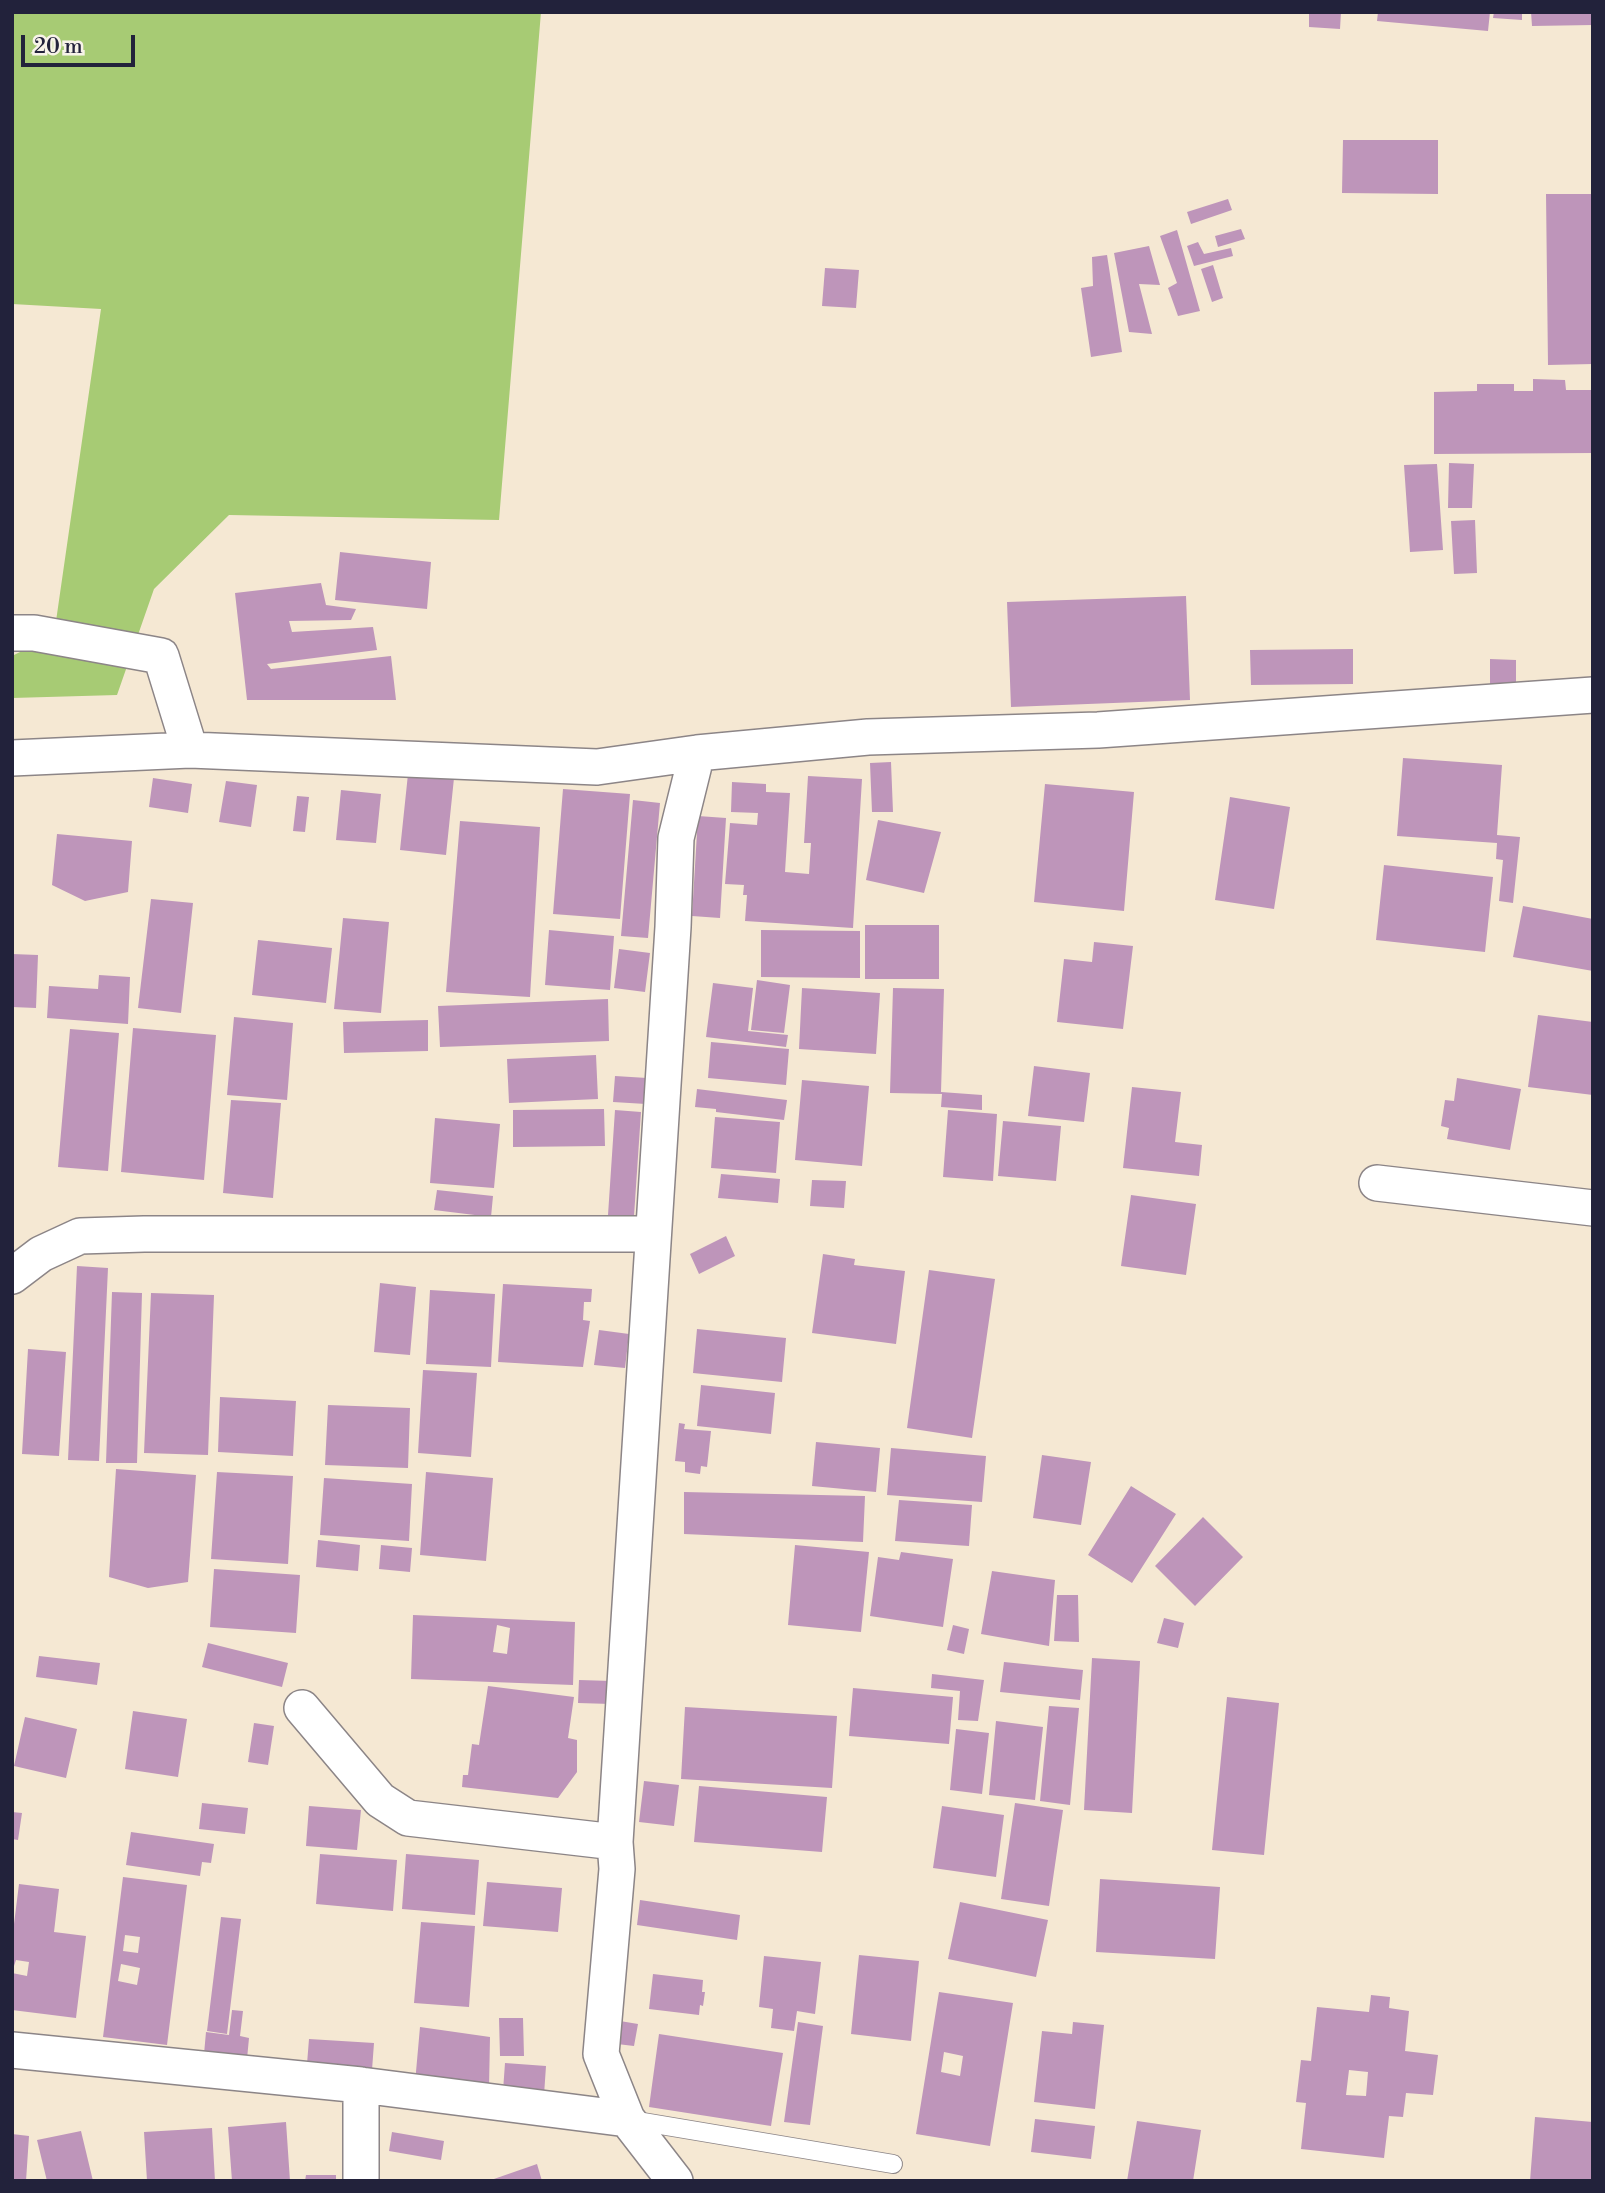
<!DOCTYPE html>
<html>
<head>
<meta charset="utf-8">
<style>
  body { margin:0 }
  #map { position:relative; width:1605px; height:2193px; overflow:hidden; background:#f5e8d3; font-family:"Libre Bodoni",serif }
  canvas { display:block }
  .frame { position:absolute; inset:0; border:14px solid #22223b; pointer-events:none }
  .scale { position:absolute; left:21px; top:35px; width:114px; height:32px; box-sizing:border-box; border:4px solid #22223b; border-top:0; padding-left:9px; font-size:21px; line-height:24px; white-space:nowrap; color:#22223b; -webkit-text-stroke:5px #f7f3e8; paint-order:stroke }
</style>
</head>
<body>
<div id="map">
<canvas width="1605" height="2193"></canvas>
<div class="frame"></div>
<div class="scale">20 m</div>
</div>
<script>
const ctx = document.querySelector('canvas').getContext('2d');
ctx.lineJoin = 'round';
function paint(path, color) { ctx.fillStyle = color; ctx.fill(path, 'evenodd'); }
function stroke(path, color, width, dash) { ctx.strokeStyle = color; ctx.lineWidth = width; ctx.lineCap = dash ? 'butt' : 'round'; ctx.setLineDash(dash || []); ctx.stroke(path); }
paint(new Path2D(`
  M12 12H541L499 520 229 515 154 589 117 695 12 698V656L54 635 101 309 12 304Z`), '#a7cb74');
paint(new Path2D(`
  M1309 12H1341L1340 29 1309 27Z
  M1378 12H1490L1488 31 1377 21Z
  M1494 12H1522V20L1493 18Z
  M1531 12H1593V25L1532 26Z
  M1343 140H1438V194L1342 193Z
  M1546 194H1593V364L1548 365Z
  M1228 199 1232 210 1191 224 1187 212Z
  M1241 229 1245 239 1218 247 1215 236Z
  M1177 230 1200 311 1178 316 1168 288 1177 283 1160 236Z
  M1198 242 1204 254 1231 248 1233 256 1194 266 1187 246Z
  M1149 246 1160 285 1139 284 1152 334 1129 332 1114 253Z
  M1107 255 1122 352 1091 357 1081 288 1093 286 1092 257Z
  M1213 265 1223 298 1212 302 1201 269Z
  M825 268 859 270 856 308 822 306Z
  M1533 379 1565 380 1566 390H1593V453L1434 454V392L1477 391V384H1514V391H1533Z
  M1449 463 1474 464 1472 508H1448Z
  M1437 464 1443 550 1410 552 1404 465Z
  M1475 520 1477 573 1454 574 1451 521Z
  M340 552 431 562 427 609 335 600Z
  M321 583 326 605 356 609 351 620 289 621 292 632 373 627 377 650 267 664 271 669 391 656 396 700H247L235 593Z
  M1186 596 1190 700 1011 707 1007 602Z
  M1353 649V684L1251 685 1250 650Z
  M1490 659 1516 660V685H1490Z
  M1403 758 1502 765 1497 835 1520 837 1513 903 1499 901 1503 860 1496 859 1497 843 1397 836Z
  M891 762 893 812H872L870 763Z
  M408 774 454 778 446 855 400 850Z
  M808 776 862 779 853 928 745 921 747 895H743L744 885 725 884 730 823 757 825 758 813 731 812 732 782 766 784V792L790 793 785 872 809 874 811 843H804Z
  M153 778 192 784 188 813 149 807Z
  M226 781 257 785 251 827 219 822Z
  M1045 784 1134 792 1124 911 1034 902Z
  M563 789 630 794 620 919 553 914Z
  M341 790 381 794 376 843 336 840Z
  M297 796 309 797 305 832 293 831Z
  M1230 797 1290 807 1274 909 1215 900Z
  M633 800 660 803 648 938 621 936Z
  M698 816 726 818 720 918 692 916Z
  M878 820 941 832 924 893 866 880Z
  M460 821 540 827 530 997 446 992Z
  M57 834 132 841 128 892 85 901 52 885Z
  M1384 865 1493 877 1485 952 1376 940Z
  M151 899 193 903 181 1013 138 1008Z
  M1523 906 1593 919V971L1513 957Z
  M343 918 389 922 381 1013 334 1009Z
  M865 925H939V979H865Z
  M549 930 614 936 610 990 545 985Z
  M761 930 860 931V978L761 977Z
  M258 940 332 948 326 1003 252 995Z
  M1094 942 1133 946 1123 1029 1057 1022 1064 959 1092 962Z
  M619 949 650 953 645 992 614 988Z
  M12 954 38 955 36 1008 12 1007Z
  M99 975 130 977 128 1024 47 1018 49 986 98 989Z
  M757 980 790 985 784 1033 751 1030Z
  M713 983 753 988 748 1031 788 1035 786 1047 706 1037Z
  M802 988 880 993 876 1054 799 1049Z
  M893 988 944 989 941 1092 982 1095V1110L941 1107 942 1094 890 1093Z
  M608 999 609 1041 440 1047 438 1006Z
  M1538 1015 1593 1022V1095L1528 1087Z
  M234 1017 293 1023 287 1100 227 1095Z
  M428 1020V1051L344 1053 343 1022Z
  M133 1028 216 1035 204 1180 121 1172Z
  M70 1029 119 1033 108 1171 58 1167Z
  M711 1042 789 1049 786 1085 708 1078Z
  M596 1055 598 1099 509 1103 507 1059Z
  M1034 1066 1090 1073 1084 1122 1028 1116Z
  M615 1076 647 1078 646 1104 613 1102Z
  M1457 1078 1521 1089 1510 1150 1447 1139 1449 1128 1441 1126 1445 1100 1454 1101Z
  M802 1080 869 1086 862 1166 795 1160Z
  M1132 1087 1181 1092 1175 1142 1202 1145 1199 1176 1123 1168Z
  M697 1089 787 1100 784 1120 716 1112V1109L695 1107Z
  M231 1100 281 1103 273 1198 223 1193Z
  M604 1109 605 1146 513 1147V1110Z
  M615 1110 641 1112 634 1216 608 1215Z
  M948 1110 997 1114 993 1181 943 1177Z
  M715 1117 780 1122 776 1173 711 1168Z
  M435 1118 500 1124 494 1188 430 1183Z
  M1003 1121 1061 1126 1056 1181 998 1176Z
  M721 1174 780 1179 778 1203 718 1198Z
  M812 1180 846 1181 844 1208 810 1206Z
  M437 1190 493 1196 491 1217 434 1210Z
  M1131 1195 1196 1204 1186 1275 1121 1266Z
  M726 1236 735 1256 699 1274 690 1254Z
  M823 1254 855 1259 854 1265 905 1271 896 1344 812 1333Z
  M77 1266 108 1268 99 1461 68 1460Z
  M929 1270 995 1279 972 1438 907 1428Z
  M380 1283 416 1287 410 1355 374 1352Z
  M503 1284 592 1289 591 1302H584L583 1320 590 1321 583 1367 498 1362Z
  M430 1290 495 1294 491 1367 426 1364Z
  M112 1292 142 1293 137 1463H106Z
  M151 1293 214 1295 208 1455 144 1453Z
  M697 1329 786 1338 782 1382 693 1373Z
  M599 1330 629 1334 625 1368 594 1365Z
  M28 1349 66 1352 59 1456 22 1454Z
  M423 1370 477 1373 471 1457 418 1453Z
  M701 1385 775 1393 771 1434 697 1426Z
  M220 1397 296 1401 293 1456 218 1452Z
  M328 1405 410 1408 408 1468 325 1465Z
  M679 1423 685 1424 684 1429 711 1431 707 1467 701 1466 700 1474 685 1472V1462L675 1461Z
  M816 1442 880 1448 876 1492 812 1486Z
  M891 1448 986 1456 982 1502 887 1495Z
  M1042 1455 1091 1462 1081 1525 1033 1518Z
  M116 1469 196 1475 188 1582 148 1588 109 1577Z
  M217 1472 293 1476 288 1564 211 1559Z
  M426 1472 493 1478 486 1561 420 1555Z
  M324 1478 412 1484 409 1541 320 1535Z
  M1131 1486 1176 1514 1132 1583 1088 1555Z
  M684 1492 865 1496 863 1542 684 1534Z
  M899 1500 972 1505 969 1546 895 1541Z
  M1203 1517 1243 1557 1195 1606 1155 1566Z
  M318 1540 360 1545 358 1571 316 1567Z
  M381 1545 412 1548 410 1572 379 1569Z
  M795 1545 869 1552 861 1632 788 1625Z
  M901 1552 953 1559 943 1627 870 1616 878 1557 899 1560Z
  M214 1569 300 1575 296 1633 210 1627Z
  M992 1571 1055 1580 1049 1646 981 1634Z
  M1057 1595H1078L1079 1642 1054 1641Z
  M413 1615 575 1622 573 1685 411 1679ZM497 1625 510 1628 507 1654 493 1652Z
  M1164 1618 1184 1623 1178 1648 1157 1643Z
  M953 1625 969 1629 964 1654 947 1650Z
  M208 1643 288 1663 282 1687 202 1667Z
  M39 1656 100 1663 97 1685 36 1677Z
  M1092 1658 1140 1661 1132 1813 1084 1810Z
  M1004 1662 1083 1670 1080 1700 1000 1692Z
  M932 1674 984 1680 978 1721 958 1720 960 1691 931 1688Z
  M579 1680 612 1681 611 1704 578 1703Z
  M488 1686 574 1697 568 1738 577 1740V1772L558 1798 462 1787 463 1775H468L472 1744 479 1745Z
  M853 1688 953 1697 949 1744 849 1736Z
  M1227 1697 1279 1703 1264 1855 1212 1850Z
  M1049 1706 1079 1708 1070 1805 1040 1801Z
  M685 1707 837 1716 832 1788 681 1779Z
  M133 1711 187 1719 178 1777 125 1769Z
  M25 1717 77 1729 66 1778 14 1766Z
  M996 1721 1043 1727 1035 1800 989 1795Z
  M254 1723 274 1726 268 1765 248 1762Z
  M956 1729 989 1733 982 1794 950 1790Z
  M644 1781 679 1785 674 1826 639 1822Z
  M699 1786 827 1797 822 1852 694 1842Z
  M202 1803 248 1808 245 1834 199 1829Z
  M1015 1803 1063 1810 1049 1906 1001 1899Z
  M309 1806 361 1810 357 1850 306 1846Z
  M942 1806 1004 1815 996 1877 933 1868Z
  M12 1812 22 1813 18 1840 12 1839Z
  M131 1832 214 1844 211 1863 202 1862 200 1876 126 1865Z
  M320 1854 397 1860 393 1911 316 1904Z
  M406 1854 479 1860 475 1915 402 1909Z
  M123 1877 187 1885 167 2045 103 2037ZM125 1935 140 1937 138 1953 123 1951ZM121 1964 140 1968 137 1985 118 1981Z
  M1100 1879 1220 1887 1215 1959 1096 1952Z
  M487 1882 562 1888 558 1932 483 1926Z
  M19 1884 59 1889 54 1932 86 1936 76 2018 12 2010V1973L27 1976 29 1962 16 1960 12 1972V1940Z
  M640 1900 740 1915 737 1940 637 1925Z
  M960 1902 1048 1920 1036 1977 948 1959Z
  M221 1917 241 1919 227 2034 207 2031Z
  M421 1922 475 1926 469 2007 414 2003Z
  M859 1955 919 1961 911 2041 851 2034Z
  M764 1956 821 1962 815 2014 797 2011 794 2031 771 2028 773 2009 759 2007Z
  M653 1974 703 1980 702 1992H705L703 2006 700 2005 699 2015 649 2009Z
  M939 1992 1013 2003 990 2146 916 2134ZM944 2052 963 2056 960 2076 941 2072Z
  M1371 1995 1390 1997 1389 2008 1409 2011 1405 2051 1438 2055 1433 2095 1406 2093 1403 2117 1389 2116 1384 2158 1301 2149 1306 2103 1296 2102 1301 2060 1311 2061 1317 2007 1369 2012ZM1349 2070 1368 2072 1366 2096 1346 2095Z
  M232 2010 243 2011 240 2036 249 2038 247 2059 204 2054 206 2032 229 2035Z
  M499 2018H523L524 2056H500Z
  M620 2021 638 2024 634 2046 617 2044Z
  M798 2022 823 2026 810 2125 784 2122Z
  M1073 2022 1104 2025 1095 2109 1034 2102 1042 2031 1072 2034Z
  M420 2027 490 2037 489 2088 415 2083Z
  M659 2034 783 2053 771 2126 649 2107Z
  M309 2039 374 2043 372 2070 307 2064Z
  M505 2063 546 2066 544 2095 503 2091Z
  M1535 2117 1593 2122V2181H1530Z
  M1035 2119 1095 2126 1091 2159 1031 2152Z
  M1137 2121 1201 2130 1193 2181H1127Z
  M286 2122 290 2181H232L228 2127Z
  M212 2128 215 2181H147L144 2132Z
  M81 2131 93 2181H47L37 2140Z
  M392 2132 444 2141 441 2160 389 2151Z
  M12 2134 29 2136 26 2181H12Z
  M537 2164 542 2181H491V2180Z
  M306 2175H336V2181H305Z`), '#be95ba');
const lane = new Path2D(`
  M631 2120 893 2164`);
const street = new Path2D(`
  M12 633H34L161 656 190 750
  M12 758 190 750 597 767 697 753 868 737 1098 730 1593 695
  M1377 1183 1593 1208
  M12 1276 41 1254 80 1236 144 1234H653
  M302 1708 380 1800 408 1818 615 1842
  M12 2050 361 2085 627 2119
  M361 2181V2085
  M675 2181 627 2119 601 2054 617 1869 615 1842 673 927 676 838 697 753`);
stroke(lane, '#8c8587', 20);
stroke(street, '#8c8587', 38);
stroke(lane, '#fff', 18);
stroke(street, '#fff', 35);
</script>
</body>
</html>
